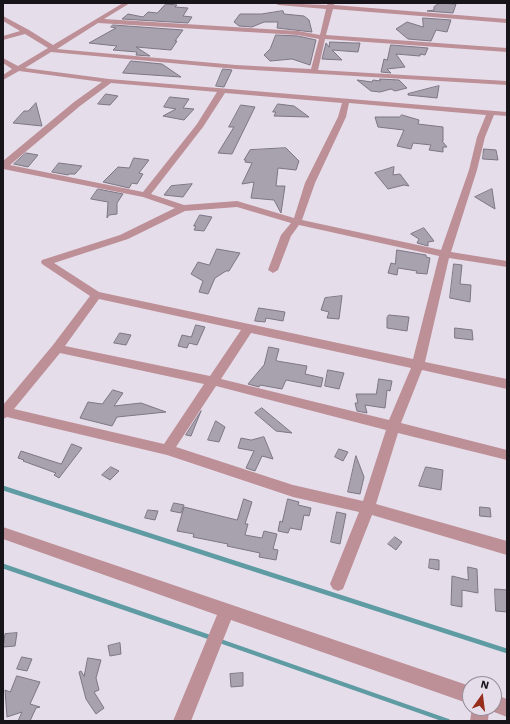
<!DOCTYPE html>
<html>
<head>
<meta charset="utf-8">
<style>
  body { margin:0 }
  #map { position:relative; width:510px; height:724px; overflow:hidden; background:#e6ddeb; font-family:"Work Sans",sans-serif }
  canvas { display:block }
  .frame { position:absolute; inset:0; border:4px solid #18151a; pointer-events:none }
  .north { position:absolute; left:462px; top:676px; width:40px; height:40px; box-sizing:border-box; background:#e6ddeb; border:1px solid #948d97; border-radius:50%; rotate:14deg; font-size:11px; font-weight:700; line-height:16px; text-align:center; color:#18151a }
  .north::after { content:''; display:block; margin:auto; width:14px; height:18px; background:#962d1b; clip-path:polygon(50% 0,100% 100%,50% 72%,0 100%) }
</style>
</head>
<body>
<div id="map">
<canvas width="510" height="724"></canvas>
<div class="frame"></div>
<div class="north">N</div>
</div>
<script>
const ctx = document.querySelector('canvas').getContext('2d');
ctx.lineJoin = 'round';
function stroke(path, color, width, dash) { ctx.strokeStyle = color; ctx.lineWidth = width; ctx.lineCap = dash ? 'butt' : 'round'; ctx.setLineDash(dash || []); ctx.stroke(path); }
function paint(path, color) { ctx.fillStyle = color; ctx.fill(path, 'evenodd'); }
stroke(new Path2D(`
  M3 488 507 651
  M3 566 212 638
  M220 641 448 721`), '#5f9ba2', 4.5);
const building = new Path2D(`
  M440 3 456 4 453 13 427 11 434 10V7Z
  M166 4 177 5 175 7 188 8 183 16 192 17 188 23 122 19 128 14 143 17 148 12 157 13Z
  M283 11 284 14 304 16 309 20 312 32 277 28 278 22H264L252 27 239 26 234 22 240 14H261Z
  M423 18 451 20 447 32 436 30 431 41 408 39 396 29 407 22 423 27Z
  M113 25 183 30 175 41H177L171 50 136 47 150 56 136 55 137 52 113 50 117 46 89 43 116 28 111 27Z
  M276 35 298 36 316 40 310 65 292 59 270 61 264 55 270 49Z
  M330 42 354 43H360L358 52 332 50 342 60 322 59 326 43 329 47Z
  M391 45 428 48 425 55 420 54V56L396 54 405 67 387 69 391 73 381 72 384 59 387 60Z
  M131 61 162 64 181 77 123 73Z
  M223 69 232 70 224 87 216 86Z
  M380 79 399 80 407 88 395 91 391 89 380 92 371 91 357 80 372 82 373 80 380 81Z
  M439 86 437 98 408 95V94Z
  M106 94 118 96 110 105 98 104Z
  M170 97 189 99 183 108 194 109 184 120 163 116 176 109 164 107Z
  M36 103 42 126 13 123 24 111H28Z
  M278 104 294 106 309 117 274 116 276 112H273Z
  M241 105 255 107 232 154 218 153 234 127H229Z
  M402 115 419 120 418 124 443 127V141H442L447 147H443V152L429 150 431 145 413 143 411 149 397 146 404 130 378 127 375 117H399Z
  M286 148 299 161 296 170 278 168 276 186H285L281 213 274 200 251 198 254 182 242 184 252 163 245 162 246 160H244L250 150Z
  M484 149 496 150 498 160 483 159Z
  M26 153 38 155 28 167 14 164Z
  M134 158 149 160 139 173 143 174 137 184 132 183 129 188 103 182 118 167 129 168Z
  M59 163 82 166 75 174H69L68 175 52 172Z
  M394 167 393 175 400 174 409 186 404 185 388 189 375 173Z
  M192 184 183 197 164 195 171 186Z
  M98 189 123 194 117 203V214L109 215 107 218 108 202 91 199Z
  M492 189 495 209 475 197Z
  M200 215 212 217 204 231 194 230 196 226H194Z
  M424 228 434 241 428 242V246L417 243 419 239 411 234Z
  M217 249 240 253 229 271H226L215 278 208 294 199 292 203 281 191 274 198 262 209 265Z
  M397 250 426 255V257L430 258 427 274 416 273 417 271 398 268 397 275 388 273 391 263 395 264Z
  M454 264 462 265 460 284 471 285 470 302 450 298Z
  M342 296 339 319 327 318 329 312 321 310 325 298Z
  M259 308 285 312 283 321 266 318 265 322 255 321Z
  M389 315 409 317 407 331 387 328V318Z
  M196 325 205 327 197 345 189 343 187 348 178 346 182 335 191 337Z
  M455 328 472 330 473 340 455 338Z
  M120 333 131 335 126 345 114 343Z
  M269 347 279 349 276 360 277 361 307 366 305 374 323 378 321 387 286 380 282 389 260 385 259 387 248 384 264 365Z
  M328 370 344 373 339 389 325 386Z
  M379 379 392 381 390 391 387 390 385 408 365 405 367 413 357 411 355 403H358L356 394H376Z
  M113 390 123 393 114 406 141 403 166 412 117 417 112 426 80 418 88 402 102 404Z
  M262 408 292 433 276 431 255 413Z
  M201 411 191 436 186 435Z
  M216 421 225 427 219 442 208 440Z
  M264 437 273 459 262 456 255 471 246 468 254 451 238 448 241 438 251 440Z
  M72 444 82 448 59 478 54 475 56 473 23 461 24 460 18 458 21 451 61 464Z
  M339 449 348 452 343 461 335 457Z
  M356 456 364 477 360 494 348 492Z
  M111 467 119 471 110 480 102 475Z
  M426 467 443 470 441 490 419 486Z
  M244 499 252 502 245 524H248L245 535 262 538 264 531 277 534 273 549 278 550 276 560 259 557 260 553 227 546 228 544 193 537 194 534 177 531 184 507 237 520Z
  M288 499 299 502 298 505 311 508 309 516 304 515 301 530 290 528 288 533 278 531 280 521 282 522Z
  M174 503 184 505 181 513 171 511Z
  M480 507 490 508 491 517 480 516Z
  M148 510 158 511 155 520 145 518Z
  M337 512 346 514 340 544 331 542Z
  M395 537 402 542 396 550 388 544Z
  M430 559 439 560V570L429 568Z
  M468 567 477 569 478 593 462 590V607L451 605 452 576 468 580Z
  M495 589 507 590V612L496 611Z
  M17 633 15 646 3 647 5 634Z
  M120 643 121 654 110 656 108 646Z
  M22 657 32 659 27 671 17 669Z
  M88 658 101 660 96 678 99 690 94 692 104 708 96 714 86 699 79 672 81 671 84 676Z
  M243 673V686L231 687 230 674Z
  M17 676 40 682 30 704 40 707 36 708 30 721H18L22 712 7 717 5 690 10 692Z`);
paint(building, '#a8a1ae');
stroke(building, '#7d7683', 1);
paint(new Path2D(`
  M123 3H130L104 19 298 31 320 35 326 9 278 5 275 3 327 5 328 3H334V5L507 19V23L333 9 326 35 507 48V52L325 39 318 70 507 81V85L236 69 51 52 25 68 109 79 507 112V116L494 115 485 137 477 170 451 252 507 261V267L449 258 425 362 507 379V389L422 370 401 423 507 450V460L398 433 376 504 507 541V555L372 515 343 589 338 591 333 589 330 584 359 512 293 497 167 455 7 417 3 419V405L53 345 90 296 42 264 41 262 42 260 120 235 175 208 143 197 3 169V161L74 102 102 82 19 71 3 80V75L12 69 3 63V58L18 66 48 48 25 34 3 40V36L20 31 3 21V16L29 30 53 45ZM98 23 298 35 319 39 311 69 236 65 57 49ZM111 83 217 92 197 124 143 192 10 165 80 106ZM225 93 342 103 338 117 305 183 294 218 237 201 184 205 151 194 203 127ZM349 103 486 115 477 137 469 170 441 250 302 220 315 183 346 117ZM237 207 291 223 281 235 268 270 273 273 278 270 291 236 299 225 439 256 413 359 99 292 54 263 128 239 185 211ZM99 299 241 330 210 376 65 346ZM251 333 411 368 389 420 221 379ZM60 353 204 384 164 444 14 409ZM216 386 386 430 363 501 293 485 176 447Z
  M3 527 470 686V704L231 620 191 721H173L217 615 3 539Z
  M494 694 507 699V717L489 710 488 721H470L472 708H494Z`), '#bd9097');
</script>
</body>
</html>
